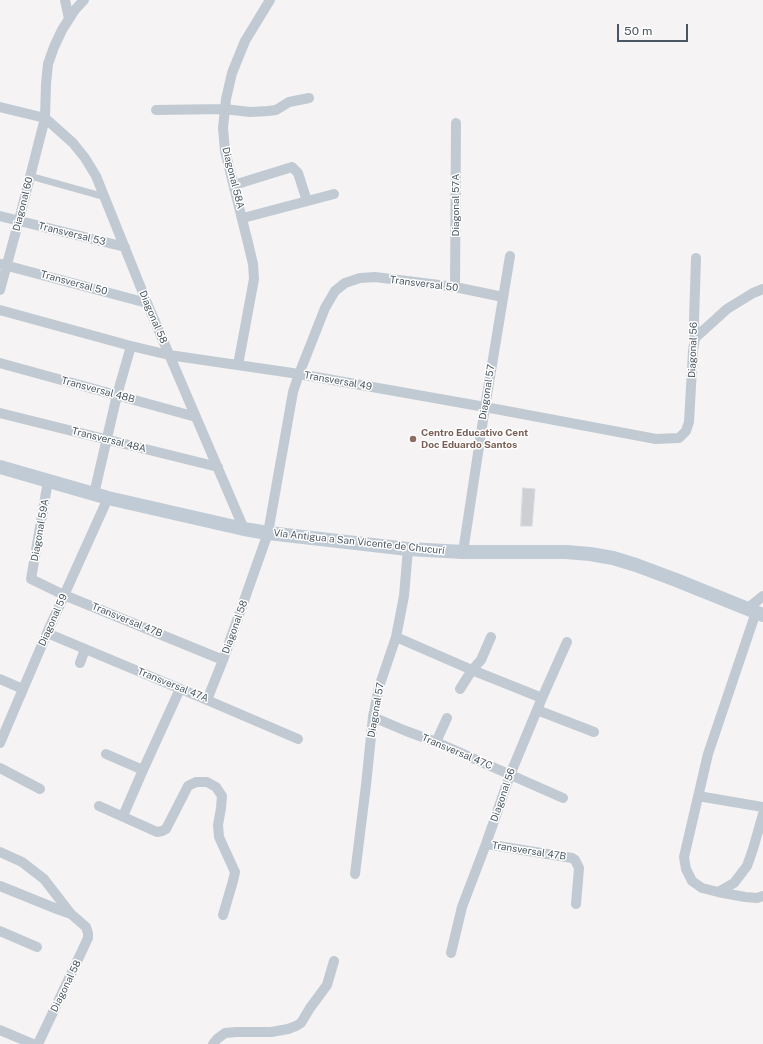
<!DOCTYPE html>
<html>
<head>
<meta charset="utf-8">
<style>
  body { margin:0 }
  #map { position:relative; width:763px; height:1044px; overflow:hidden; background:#f5f3f3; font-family:"Public Sans",sans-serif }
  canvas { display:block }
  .scale { position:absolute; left:617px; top:24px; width:71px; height:18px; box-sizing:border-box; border:2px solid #4a5661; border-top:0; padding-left:5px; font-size:12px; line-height:14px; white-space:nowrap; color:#4a5661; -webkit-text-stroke:3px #fff; paint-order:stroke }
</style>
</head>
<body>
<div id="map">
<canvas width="763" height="1044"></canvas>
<div class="scale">50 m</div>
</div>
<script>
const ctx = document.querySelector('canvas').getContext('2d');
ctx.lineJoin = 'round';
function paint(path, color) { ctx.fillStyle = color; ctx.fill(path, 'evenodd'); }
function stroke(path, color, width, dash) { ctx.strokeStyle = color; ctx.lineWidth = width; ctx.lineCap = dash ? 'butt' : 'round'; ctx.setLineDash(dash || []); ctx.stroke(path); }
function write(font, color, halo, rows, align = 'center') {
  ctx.font = font + ' "Public Sans",sans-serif'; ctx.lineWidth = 3; ctx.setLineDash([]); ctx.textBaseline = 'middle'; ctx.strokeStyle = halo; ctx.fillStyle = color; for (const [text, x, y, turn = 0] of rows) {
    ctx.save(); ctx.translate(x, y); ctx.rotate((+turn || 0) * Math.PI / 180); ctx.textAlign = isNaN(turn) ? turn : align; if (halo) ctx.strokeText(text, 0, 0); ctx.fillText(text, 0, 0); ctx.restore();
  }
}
const building = new Path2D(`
  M523 488 535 489 532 526H521Z`);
paint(building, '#cdcfd5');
stroke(building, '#d7d9de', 1);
stroke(new Path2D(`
  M30 176 105 197`), '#c1cad2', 7);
stroke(new Path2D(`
  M65 0 69 19
  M0 107 45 118 73 143 85 158 96 176 147 303 244 529
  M156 110 224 109 250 112 268 111 276 110 289 102 309 98
  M234 185 292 167 298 173 307 201
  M0 216 125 247
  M243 218 334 194
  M1 264 147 303
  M455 287 456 123
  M0 290 19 220 45 118 46 84 48 64 54 47 62 30 74 11 84 0
  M0 310 131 346 169 355 299 374 485 407 656 439 679 438 686 431 689 422 693 351 695 338 694 321 696 258
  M695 338 727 309 753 293 763 289
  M0 363 196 417
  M238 365 254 279 253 264 248 243 225 151 223 128 226 99 232 73 245 41 270 0
  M0 413 218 467
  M48 481 31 579 64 595 223 660
  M94 494 117 395 131 346
  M463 552 485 407 510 256
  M747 609 763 596
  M756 612 708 754 684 857 686 869 692 881 702 888 718 892 745 897 757 898 763 896
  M47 633 207 700 298 739
  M396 637 472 670 542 698
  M80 663 85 649
  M0 679 23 689
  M460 689 472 670 481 660 491 637
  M207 700 223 660 268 533 293 392 299 374 325 308 335 291 345 283 360 278 375 277 455 287 503 297
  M537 710 594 732
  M373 717 406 731 436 742 563 798
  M436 742 447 718
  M0 743 47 633 108 498
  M106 754 143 770
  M0 768 40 789
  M698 796 763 807
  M99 806 157 832 162 831 166 829 188 786 196 782H207L216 787 222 796 221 808 218 825 219 837 235 872 233 881 223 915
  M123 816 143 770 180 689
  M486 844 572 858 575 860 579 868 576 904
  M0 852 22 862 44 879 71 914 86 927 88 933V938L81 953 38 1044
  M355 874 366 785 373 717 379 687 396 637 404 596 408 549
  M0 886 57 909 71 914
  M718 892 734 883 747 866 753 849 763 814
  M0 931 37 947
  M451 953 462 907 486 844 510 775 542 698 567 642
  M0 1030 33 1044
  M213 1044 217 1039 225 1033 236 1032H271L288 1029 296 1026 301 1023 310 1008 327 985 334 961`), '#c1cad2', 10);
stroke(new Path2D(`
  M0 467 108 498 244 529 268 533 408 549 463 552H566L590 554 613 558 636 565 676 580 763 615`), '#c1cbd6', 14);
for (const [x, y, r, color] of [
  [413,439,4,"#8d6e63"]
]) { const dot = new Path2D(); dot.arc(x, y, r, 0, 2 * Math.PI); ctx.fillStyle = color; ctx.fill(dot); stroke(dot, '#fff', 1.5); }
write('10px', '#4a5661', '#fff', [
  ["Diagonal 58A",233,178,76],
  ["Diagonal 60",23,204,-76],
  ["Diagonal 57A",456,205,-90],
  ["Transversal 53",72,234,14],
  ["Transversal 50",74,283,15],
  ["Transversal 50",424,284,7],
  ["Diagonal 58",153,317,67],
  ["Diagonal 56",693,350,-88],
  ["Transversal 49",338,381,10],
  ["Transversal 48B",98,390,15],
  ["Diagonal 57",487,392,-81],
  ["Transversal 48A",109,440,14],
  ["Diagonal 59A",40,530,-80],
  ["Vía Antigua a San Vicente de Chucurí",359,542,6],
  ["Diagonal 59",53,620,-66],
  ["Transversal 47B",127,620,22],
  ["Diagonal 58",235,627,-70],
  ["Transversal 47A",173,685,22],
  ["Diagonal 57",376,710,-80],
  ["Transversal 47C",457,752,23],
  ["Diagonal 56",503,795,-71],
  ["Transversal 47B",529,851,9],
  ["Diagonal 58",66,986,-64]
]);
write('bold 10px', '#785e54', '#fff', [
  ["Centro Educativo Cent",421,433],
  ["Doc Eduardo Santos",421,445]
], 'left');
</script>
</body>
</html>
